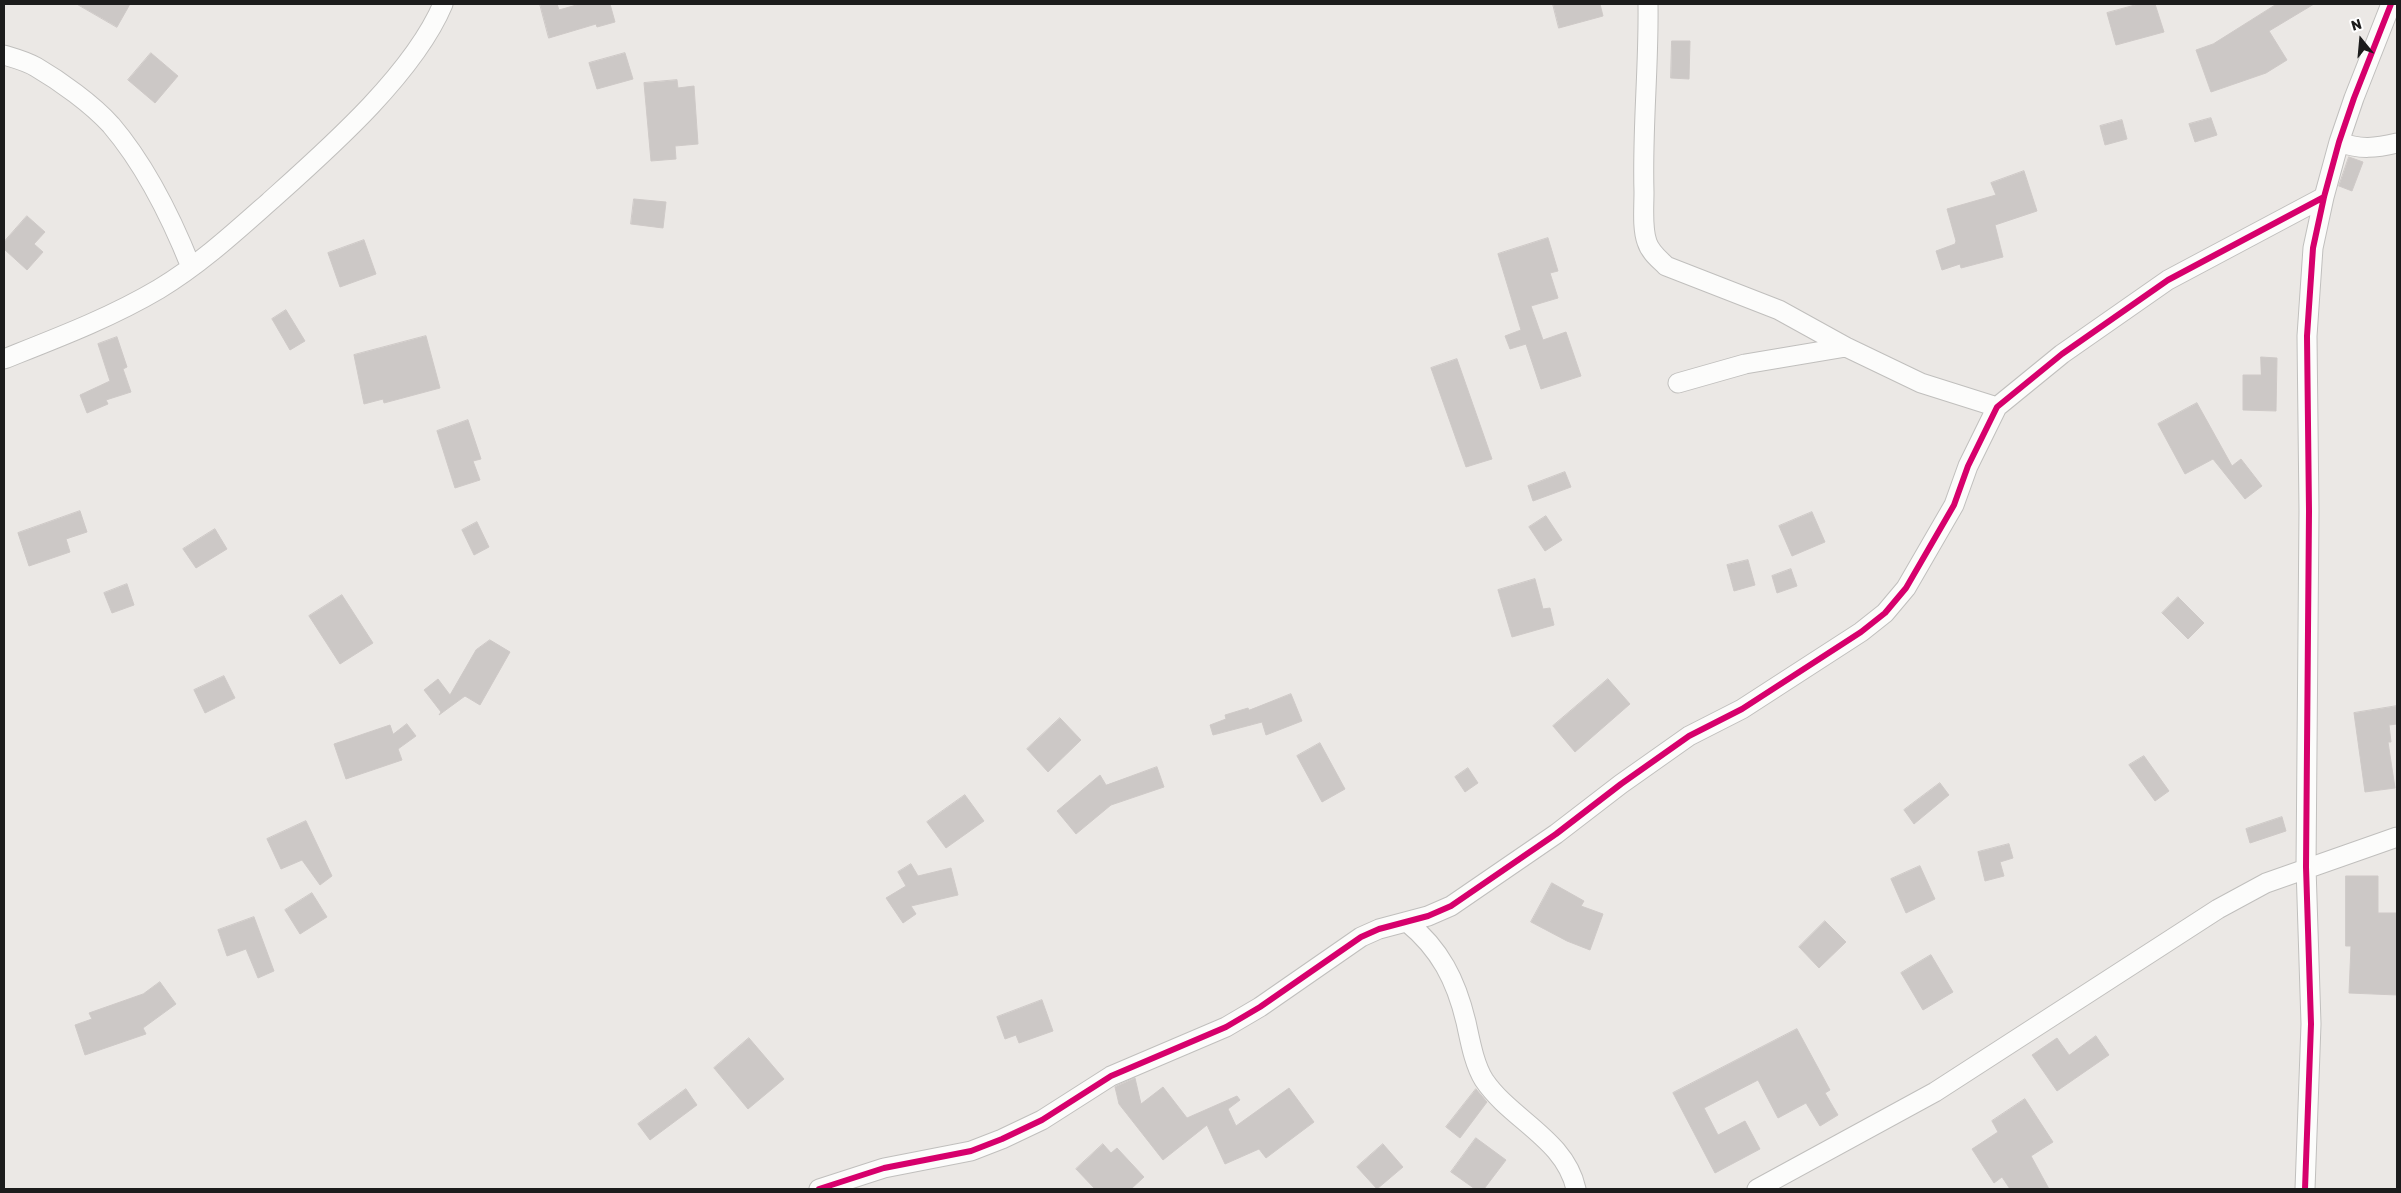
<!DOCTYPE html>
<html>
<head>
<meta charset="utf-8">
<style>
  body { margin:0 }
  #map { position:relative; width:2401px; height:1193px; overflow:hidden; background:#ebe8e5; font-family:Rubik,sans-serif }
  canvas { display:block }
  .frame { position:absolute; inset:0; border:5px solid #1c1c1c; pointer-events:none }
  .north { position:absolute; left:2336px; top:15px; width:50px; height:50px; -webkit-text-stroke:4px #fff; paint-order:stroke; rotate:343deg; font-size:14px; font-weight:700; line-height:20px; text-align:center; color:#1c1c1c }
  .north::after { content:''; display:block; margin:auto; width:18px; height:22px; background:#1c1c1c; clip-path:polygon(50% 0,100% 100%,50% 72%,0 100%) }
</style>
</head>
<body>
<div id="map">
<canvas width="2401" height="1193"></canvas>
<div class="frame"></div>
<div class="north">N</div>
</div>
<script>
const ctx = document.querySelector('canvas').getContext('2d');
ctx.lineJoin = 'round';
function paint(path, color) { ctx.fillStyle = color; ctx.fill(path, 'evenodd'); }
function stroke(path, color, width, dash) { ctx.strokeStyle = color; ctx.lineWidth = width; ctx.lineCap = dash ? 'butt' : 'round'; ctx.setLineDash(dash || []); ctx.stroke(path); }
const building = new Path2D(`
  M77 4H130L117 27Z
  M540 4H557L559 10 580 4H610L615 22 597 27 596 24 549 38Z
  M1553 4H1600L1603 16 1559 28Z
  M2139 4H2155L2164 32 2116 45 2107 13Z
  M2277 4H2314L2269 31 2287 60 2266 73 2211 92 2196 50 2213 44Z
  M1672 41H1690L1689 79 1671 78Z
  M151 53 178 76 155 103 128 80Z
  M625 53 633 79 597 89 589 63Z
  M677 80 678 88 694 86 698 144 675 146 676 159 651 161 644 83Z
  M2211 118 2217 135 2195 142 2189 124Z
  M2122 120 2127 139 2105 145 2100 126Z
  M2349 157 2363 162 2352 191 2339 186Z
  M2024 171 2037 211 1995 225 2003 257 1961 268 1960 264 1942 270 1936 251 1955 244 1956 241 1947 209 1996 195 1991 183Z
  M634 199 666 202 663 228 631 224Z
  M27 216 45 232 34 244 43 252 27 270 4 249V242Z
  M1548 238 1558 271 1550 273 1558 298 1531 306 1543 340 1566 332 1581 376 1541 389 1526 344 1510 349 1505 336 1521 330 1498 254Z
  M364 240 376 274 340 287 328 253Z
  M286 310 305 341 290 350 272 319Z
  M426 336 440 388 384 403 383 399 364 404 354 355Z
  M117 337 127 367 123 369 131 392 106 400 108 404 87 413 80 395 110 381 98 344Z
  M2261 357 2277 358 2276 411 2243 410V375H2261Z
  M1457 359 1492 459 1466 467 1431 368Z
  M2197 403 2232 466 2241 459 2262 486 2245 499 2213 459 2185 474 2158 424Z
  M468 420 481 459 473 461 480 480 455 488 437 431Z
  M1565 472 1571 487 1533 501 1528 486Z
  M80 511 87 532 66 539 70 552 29 566 18 533Z
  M1812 512 1825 542 1792 556 1779 526Z
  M1546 516 1562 540 1545 551 1529 527Z
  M477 522 489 547 474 555 462 530Z
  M215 529 227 549 196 568 183 549Z
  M1748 560 1755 585 1734 591 1727 565Z
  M1791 569 1797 586 1777 593 1772 576Z
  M1535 579 1543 609 1550 608 1554 625 1512 637 1498 590Z
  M127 584 134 605 112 613 104 593Z
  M342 595 373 643 340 664 309 616Z
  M2178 597 2204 623 2188 639 2162 613Z
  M490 640 510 652 480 705 465 696 439 715 441 712 424 690 438 679 450 695 476 650Z
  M224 676 235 698 205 713 194 690Z
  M1608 679 1630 704 1575 752 1553 726Z
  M1291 694 1302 721 1266 735 1262 722 1213 735 1210 725 1226 719 1225 715 1248 708 1249 710Z
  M2397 706V724L2389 725 2391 742H2388L2395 788 2365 792 2354 713Z
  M1060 718 1081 740 1048 772 1027 749Z
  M407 724 416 736 398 749 402 760 346 779 334 744 390 725 393 734Z
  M1320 743 1345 789 1322 802 1297 756Z
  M2144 756 2169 791 2155 801 2129 765Z
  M1157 767 1164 787 1111 805 1076 834 1057 811 1100 775 1106 785Z
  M1468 768 1478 783 1465 792 1455 777Z
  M1940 783 1949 795 1914 824 1904 810Z
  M965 795 984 821 946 848 927 822Z
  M2282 817 2286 831 2250 843 2246 829Z
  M306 821 332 876 320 885 302 860 281 869 267 839Z
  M2009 844 2013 858 2000 862 2004 876 1985 881 1978 852Z
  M911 864 918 876 951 868 958 895 911 906 916 914 903 923 886 898 906 886 898 872Z
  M1920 866 1935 899 1906 913 1891 879Z
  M2346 876H2378V913H2397V995L2349 993 2351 946H2346Z
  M1552 883 1584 901 1581 906 1603 914 1590 950 1567 941 1531 922Z
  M312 893 327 917 300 934 285 910Z
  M254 917 274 971 258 978 246 949 227 956 218 930Z
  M1825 921 1846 942 1819 968 1799 947Z
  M1931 955 1953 992 1923 1010 1901 973Z
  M160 982 176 1004 143 1028 146 1034 85 1055 75 1025 92 1019 89 1013 143 994Z
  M1042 1000 1053 1031 1019 1043 1016 1035 1005 1039 997 1017Z
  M1797 1029 1830 1090 1825 1093 1838 1115 1820 1126 1806 1103 1778 1118 1758 1080 1704 1108 1718 1135 1745 1121 1760 1149 1715 1173 1673 1093Z
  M2096 1036 2109 1055 2057 1091 2032 1055 2057 1038 2069 1055Z
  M749 1038 784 1079 748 1109 714 1068Z
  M1135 1078 1141 1104 1163 1087 1187 1118 1237 1096 1240 1100 1228 1109 1236 1126 1289 1088 1314 1122 1266 1158 1259 1149 1225 1164 1207 1125 1163 1160 1119 1104 1115 1087Z
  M686 1089 697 1105 650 1140 638 1124Z
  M1476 1089 1487 1102 1460 1138 1446 1127Z
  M2025 1099 2053 1142 2031 1156 2049 1189H2010L2002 1177 1994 1183 1972 1149 1998 1132 1992 1121Z
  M1476 1138 1506 1160 1484 1189H1475L1451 1172Z
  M1103 1144 1111 1153 1117 1148 1144 1177 1131 1189H1095L1076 1169Z
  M1383 1144 1403 1167 1377 1189 1357 1167Z`);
paint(building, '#ccc8c6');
stroke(building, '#cec9c7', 1);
const minor = new Path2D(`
  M1648 4C1649 67 1642 129 1644 192 1644 208 1642 228 1647 242 1650 252 1659 259 1666 266L1779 310 1846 347 1921 383 1997 407
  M4 55C14 58 26 61 36 67 60 81 92 104 111 125 146 166 171 217 191 267
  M2339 142C2360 150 2376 148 2397 143
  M4 359C57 338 110 318 159 289 199 265 234 233 269 202 327 150 413 75 443 4
  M1678 383 1745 364 1846 347
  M1407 922C1440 949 1456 980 1466 1022 1470 1040 1474 1064 1484 1080 1511 1120 1565 1139 1576 1189
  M819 1189 884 1168 971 1151 1002 1139 1042 1120 1111 1076 1226 1027 1260 1007 1361 937 1379 929 1428 916 1451 906 1556 834 1621 784 1689 736 1742 709 1861 632 1885 613 1906 588 1954 505 1968 466 1997 407 2062 354 2168 280 2324 197
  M1757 1189 1935 1092 2218 909 2266 883 2397 837
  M2305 1189 2311 1024 2306 867 2309 511 2307 336 2313 248 2324 197 2339 142 2354 98 2391 4`);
stroke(minor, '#c0bfbd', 21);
stroke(minor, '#fcfcfb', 19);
stroke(new Path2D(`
  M819 1189 884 1168 971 1151 1002 1139 1042 1120 1111 1076 1226 1027 1260 1007 1361 937 1379 929 1428 916 1451 906 1556 834 1621 784 1689 736 1742 709 1861 632 1885 613 1906 588 1954 505 1968 466 1997 407 2062 354 2168 280 2324 197
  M2305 1189 2311 1024 2306 867 2309 511 2307 336 2313 248 2324 197 2339 142 2354 98 2391 4`), '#d6006c', 6);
</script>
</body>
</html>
